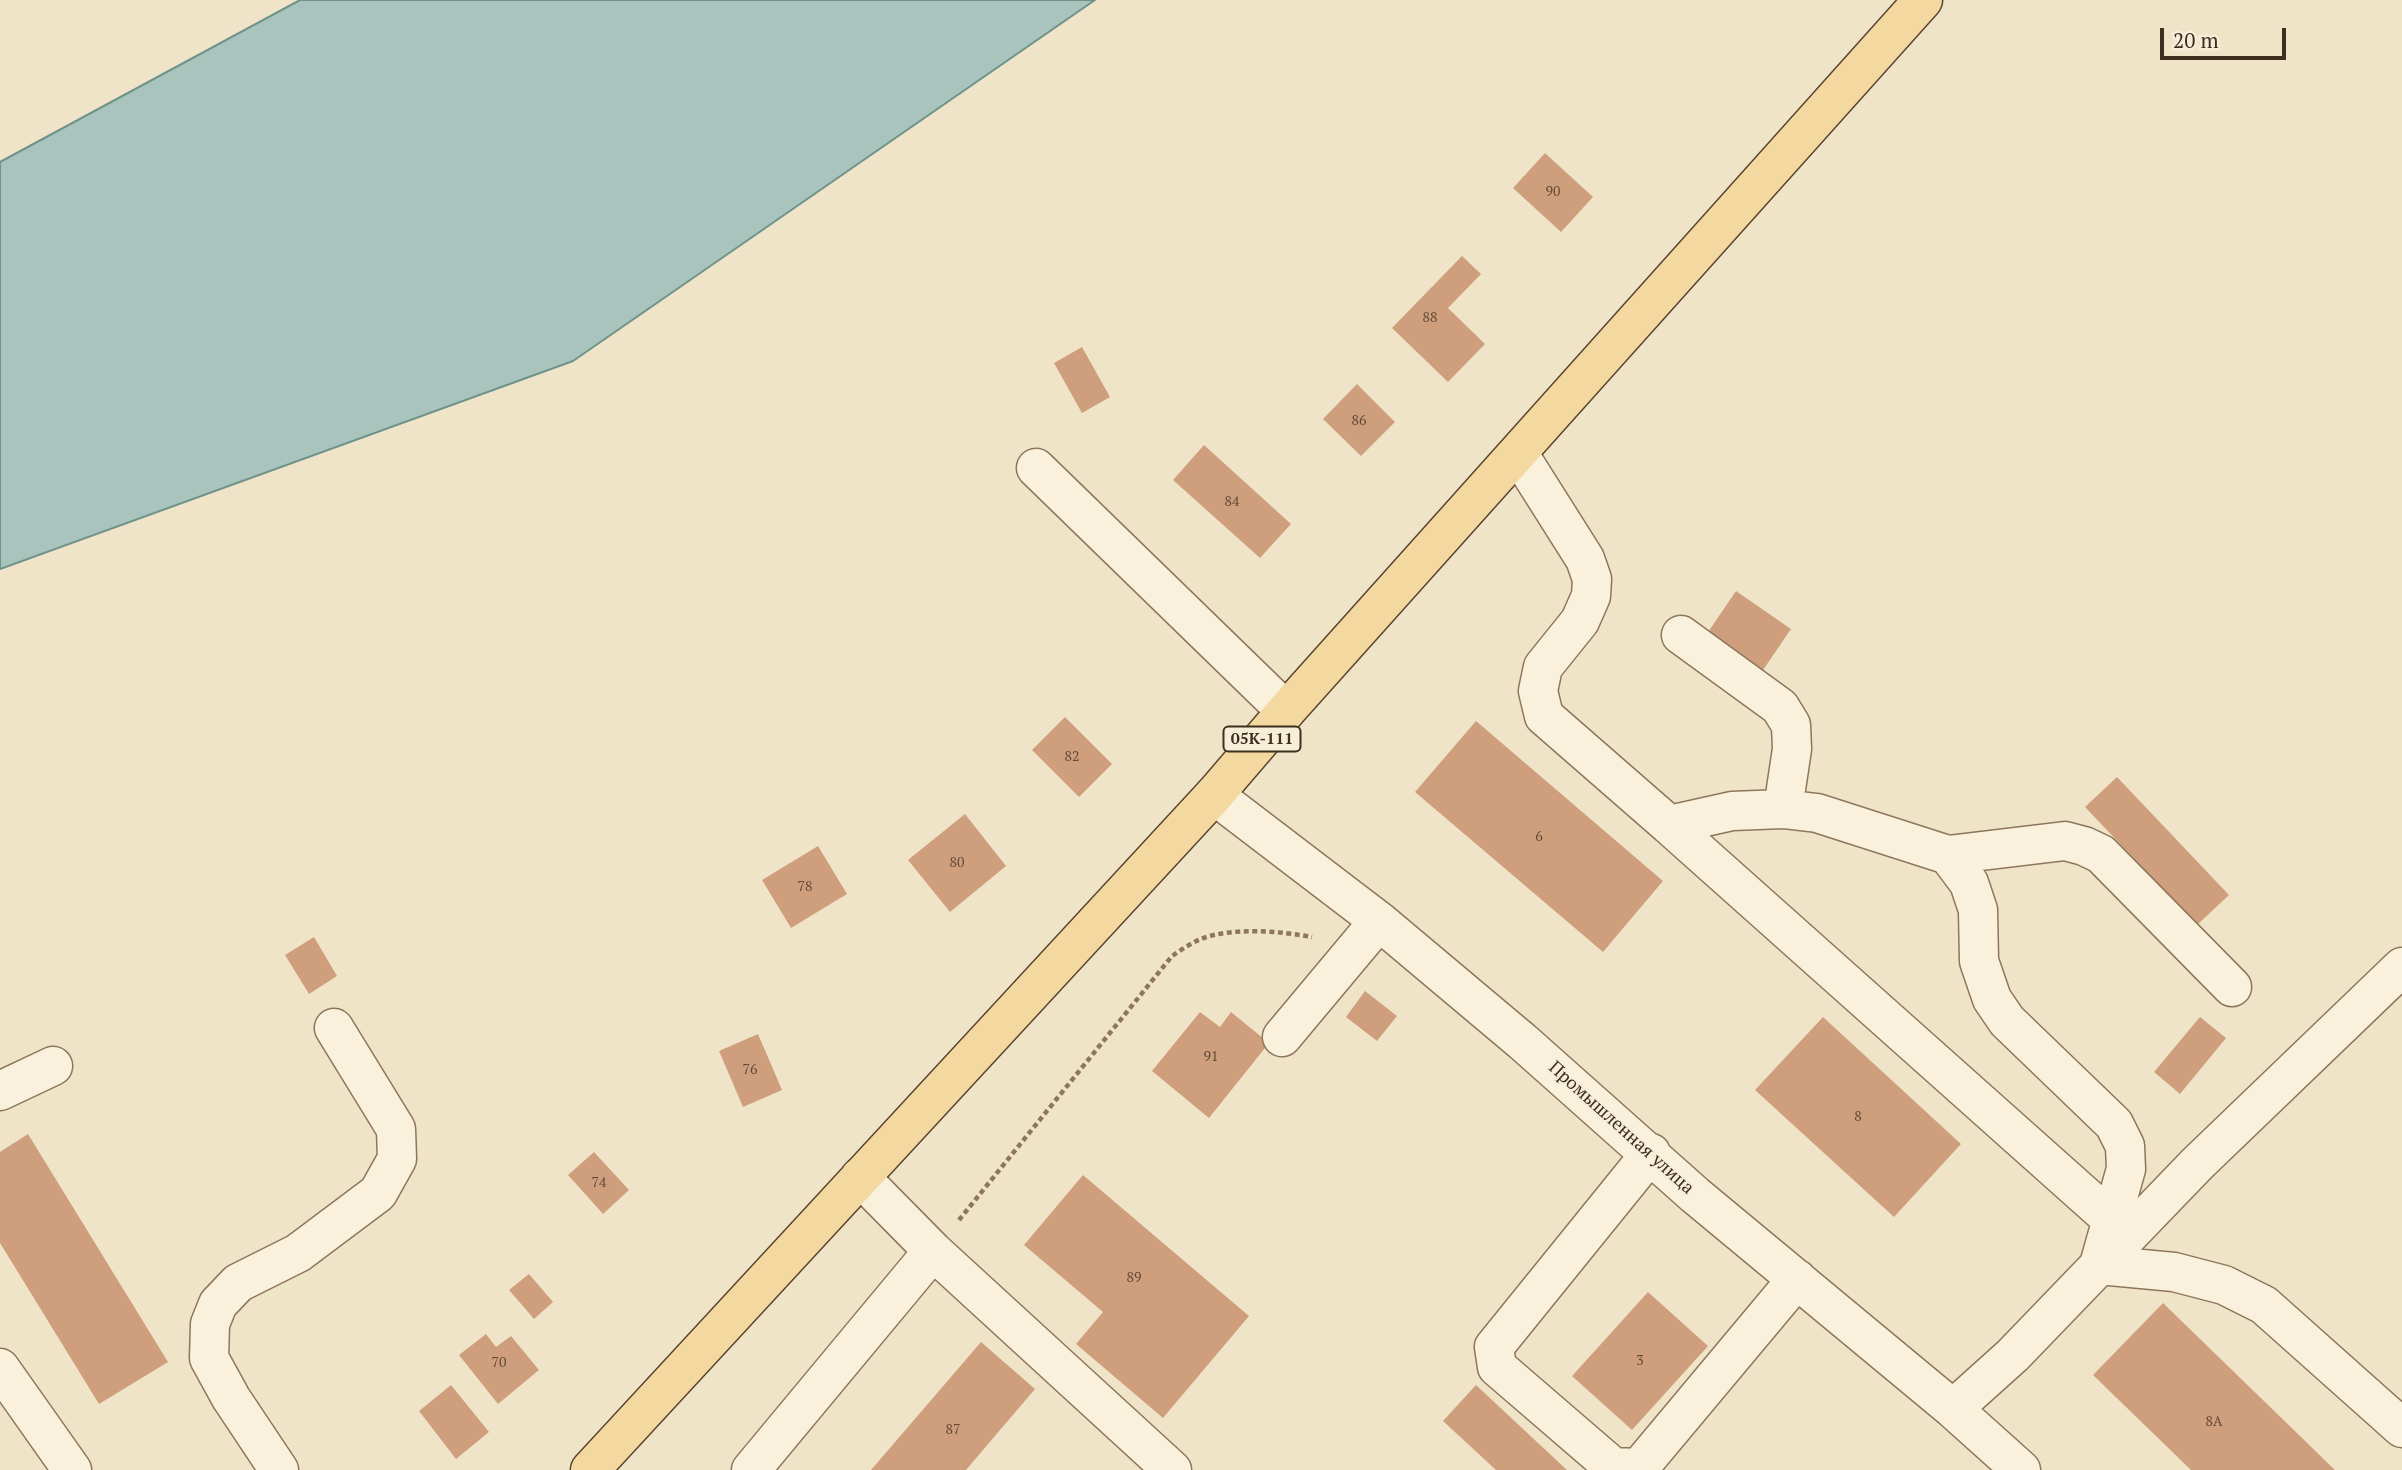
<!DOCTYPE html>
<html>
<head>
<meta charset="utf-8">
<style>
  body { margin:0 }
  #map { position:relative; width:2402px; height:1470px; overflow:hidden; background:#f0e4c8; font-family:"PT Serif",serif }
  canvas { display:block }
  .scale { position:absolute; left:2160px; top:28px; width:126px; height:32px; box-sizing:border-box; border:4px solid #3d2e20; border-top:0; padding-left:9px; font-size:21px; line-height:24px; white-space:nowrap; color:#3d2e20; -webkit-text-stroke:5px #f7eed8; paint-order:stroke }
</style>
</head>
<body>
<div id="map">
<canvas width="2402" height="1470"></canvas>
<div class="scale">20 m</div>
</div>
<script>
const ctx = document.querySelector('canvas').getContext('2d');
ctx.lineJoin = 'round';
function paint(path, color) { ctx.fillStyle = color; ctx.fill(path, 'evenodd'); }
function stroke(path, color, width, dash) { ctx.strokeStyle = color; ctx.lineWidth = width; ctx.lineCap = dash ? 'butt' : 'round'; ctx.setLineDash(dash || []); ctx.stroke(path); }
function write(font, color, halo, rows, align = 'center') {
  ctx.font = font + ' "PT Serif",serif'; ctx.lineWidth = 5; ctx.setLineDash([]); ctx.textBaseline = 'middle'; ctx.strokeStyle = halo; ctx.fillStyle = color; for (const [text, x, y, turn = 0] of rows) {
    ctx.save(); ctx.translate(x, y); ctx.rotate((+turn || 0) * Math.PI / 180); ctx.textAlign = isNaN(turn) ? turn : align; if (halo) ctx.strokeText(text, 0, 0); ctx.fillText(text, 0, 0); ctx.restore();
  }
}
const water = new Path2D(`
  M300 0H1095L573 361 0 569V162Z`);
paint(water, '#a9c4bc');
stroke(water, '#6f938a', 2);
paint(new Path2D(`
  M1545 153 1593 197 1561 232 1513 188Z
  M1462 256 1481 274 1448 308 1485 344 1448 382 1392 328Z
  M1082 347 1110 397 1082 413 1054 363Z
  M1357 384 1395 422 1361 456 1323 419Z
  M1204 445 1291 524 1260 558 1173 480Z
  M1736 591 1791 629 1761 673 1706 635Z
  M1065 717 1112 764 1079 797 1032 750Z
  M1476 721 1663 881 1603 952 1415 792Z
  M2117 777 2229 895 2197 925 2085 807Z
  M965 814 1006 866 950 912 908 860Z
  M818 846 847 894 791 928 762 880Z
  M314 937 337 976 309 994 285 955Z
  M1365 991 1397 1016 1377 1041 1346 1017Z
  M1200 1012 1220 1027 1231 1012 1269 1043 1209 1118 1152 1071Z
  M1823 1017 1961 1144 1894 1217 1755 1090Z
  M2200 1017 2226 1038 2180 1094 2154 1072Z
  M758 1034 782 1090 743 1107 719 1051Z
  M28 1134 168 1362 99 1404 0 1243V1152Z
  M594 1152 629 1190 603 1214 568 1175Z
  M1083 1175 1249 1316 1163 1418 1076 1344 1103 1312 1024 1245Z
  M529 1274 553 1302 534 1319 509 1290Z
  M1648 1292 1708 1346 1632 1430 1572 1376Z
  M2163 1303 2335 1470H2191L2093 1375Z
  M486 1334 496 1347 511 1336 539 1370 498 1404 459 1355Z
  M981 1342 1035 1389 966 1470H871Z
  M451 1385 489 1432 456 1459 419 1411Z
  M1476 1385 1567 1470H1496L1443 1421Z`), '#cf9f7d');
const minor = new Path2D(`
  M1518 453 1585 559 1592 579 1591 596 1580 621 1543 667 1538 691 1544 716 1669 825 1732 811 1783 809 1817 813 1948 855
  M1036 468 1286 711
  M1681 635 1780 707 1791 725 1792 749 1783 809
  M1214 795 1379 921 1523 1042 1695 1195 1953 1409 2021 1470
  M1669 825 2111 1219
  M2232 987 2101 854 2084 846 2065 841 1948 855 1969 883 1978 910 1979 961 1992 999 2007 1021 2114 1124 2125 1146 2126 1169 2099 1265 2174 1272 2224 1285 2264 1305 2402 1428
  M1282 1037 1379 921
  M0 1091 53 1066
  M1651 1153 1494 1347 1497 1367 1613 1467 1639 1468 1797 1279
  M860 1177 933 1251 1172 1470
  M0 1368 72 1470
  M1953 1409 2013 1355 2197 1164 2402 967
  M279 1470 231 1398 209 1358 210 1324 218 1304 238 1283 298 1253 378 1193 397 1159 396 1129 334 1028
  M751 1470 933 1251`);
const major = new Path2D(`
  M590 1470 1214 795 1286 711 1923 0`);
stroke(minor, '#8d765c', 41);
stroke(major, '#5b4430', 41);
stroke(new Path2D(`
  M959 1220 1172 956C1181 950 1191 943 1201 939 1231 927 1280 931 1312 937`), '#8d765c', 4.5, [5, 3.5]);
stroke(minor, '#faf1dc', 38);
stroke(major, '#f3d9a0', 38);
write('14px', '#624a37', null, [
  ["90",1553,192],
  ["88",1430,318],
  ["86",1359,421],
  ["84",1232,502],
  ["82",1072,757],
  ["6",1539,837],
  ["80",957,863],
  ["78",805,887],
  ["91",1211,1057],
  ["76",750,1070],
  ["8",1858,1117],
  ["74",599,1183],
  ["89",1134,1278],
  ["3",1640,1361],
  ["70",499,1363],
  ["8А",2214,1422],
  ["87",953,1430]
]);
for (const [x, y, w] of [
  [1262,739,77]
]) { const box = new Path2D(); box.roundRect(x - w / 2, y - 12.5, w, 25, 5); ctx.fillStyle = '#f7eed8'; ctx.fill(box); stroke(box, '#3d2e20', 2); }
write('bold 16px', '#3d2e20', null, [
  ["05К-111",1262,739]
]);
write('18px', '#3d2e20', '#f7eed8', [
  ["Промышленная улица",1621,1128,42]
]);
</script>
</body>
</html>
